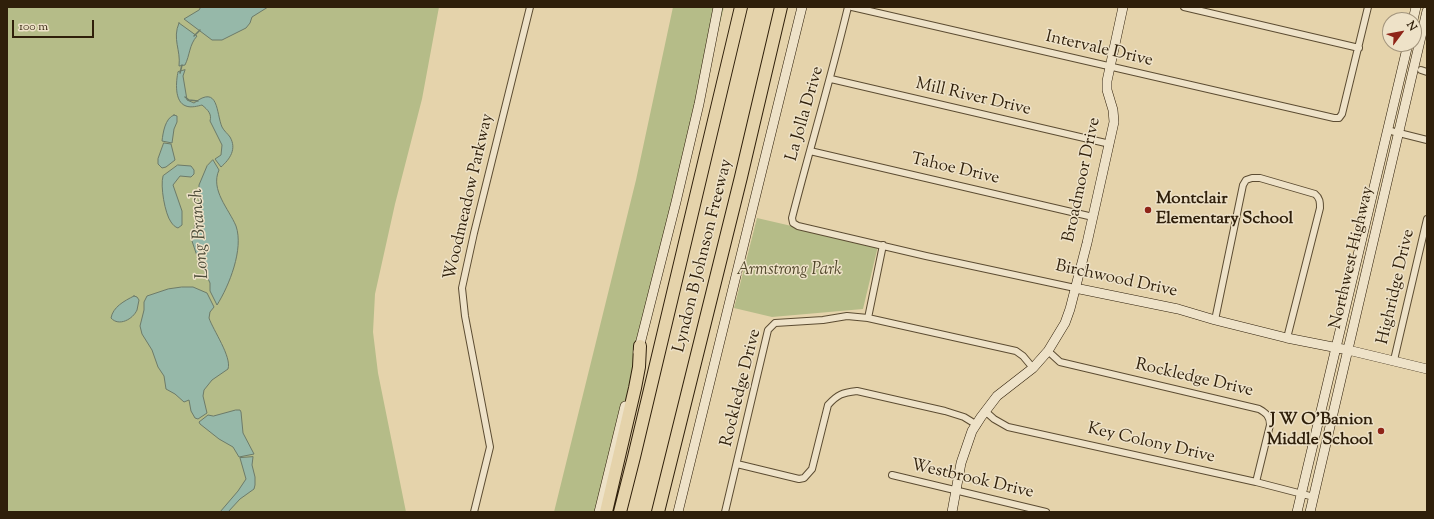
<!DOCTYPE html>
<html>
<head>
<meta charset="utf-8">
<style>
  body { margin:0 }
  #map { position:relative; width:1434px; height:519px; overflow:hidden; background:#e5d3ab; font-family:"Sorts Mill Goudy",serif }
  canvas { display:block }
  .frame { position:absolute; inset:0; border:8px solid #2f1f0a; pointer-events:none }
  .north { position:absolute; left:1382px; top:12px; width:40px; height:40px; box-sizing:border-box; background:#eee2c8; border:1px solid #a2947c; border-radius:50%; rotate:58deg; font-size:11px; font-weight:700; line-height:16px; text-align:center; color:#2f1f0a }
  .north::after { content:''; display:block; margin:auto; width:14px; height:18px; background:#8f2418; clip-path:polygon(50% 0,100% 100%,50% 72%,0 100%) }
  .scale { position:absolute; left:12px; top:20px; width:82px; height:18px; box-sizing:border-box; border:2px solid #2f1f0a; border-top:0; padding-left:5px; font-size:12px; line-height:14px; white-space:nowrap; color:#2f1f0a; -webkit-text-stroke:3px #eee2c8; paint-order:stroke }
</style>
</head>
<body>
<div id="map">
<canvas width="1434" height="519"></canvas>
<div class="frame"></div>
<div class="north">N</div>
<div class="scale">100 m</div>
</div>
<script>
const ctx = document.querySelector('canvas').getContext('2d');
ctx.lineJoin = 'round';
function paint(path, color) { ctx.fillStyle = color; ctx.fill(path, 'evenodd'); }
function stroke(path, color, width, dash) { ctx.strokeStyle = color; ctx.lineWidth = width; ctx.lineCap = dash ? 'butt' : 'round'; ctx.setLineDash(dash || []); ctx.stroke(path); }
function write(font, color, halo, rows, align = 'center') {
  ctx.font = font + ' "Sorts Mill Goudy",serif'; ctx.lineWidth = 3; ctx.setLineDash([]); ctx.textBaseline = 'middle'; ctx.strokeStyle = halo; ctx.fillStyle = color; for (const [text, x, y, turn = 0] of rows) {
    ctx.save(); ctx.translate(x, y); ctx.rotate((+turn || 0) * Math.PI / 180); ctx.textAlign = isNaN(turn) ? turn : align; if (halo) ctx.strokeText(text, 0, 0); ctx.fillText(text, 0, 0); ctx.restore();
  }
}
paint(new Path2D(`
  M7 7H439L422 99 395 204 375 294 373 332 378 373 406 512H7Z
  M673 7H724L600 512H554L636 180Z
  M757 218 878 246 863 309 772 317 734 308Z`), '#b5bc88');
const water = new Path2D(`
  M201 7H268L252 17 250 23 246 28 222 40H212L184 19 199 10Z
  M179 23 197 36C189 45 190 55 185 65L179 66C181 50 172 39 179 23Z
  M185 70 183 76 187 100 194 103C219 84 216 113 222 127 224 131 228 134 230 137 237 149 230 159 221 167L215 159 221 155 222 145 210 121C212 114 208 110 202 105 198 106 191 108 186 106 174 102 176 81 178 72Z
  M174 115 177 116V122L174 129 172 143 162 141C163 133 165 118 174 115Z
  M164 143 171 144 175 160 166 167 162 168 158 164V159Z
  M213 160 219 170C210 190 229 209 236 226 244 249 229 286 217 305L210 291V283L196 253 192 241V234L199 214V185L207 166Z
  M178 165 191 166 194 170V174L191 177 180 176 173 185 182 211V225L178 228C175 227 173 225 171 222 165 214 160 186 163 176Z
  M182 287H193L207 293 214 307 210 312 209 318C213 330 232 357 228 369L212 380 204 390 203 396 207 413 198 419 195 418 191 411 189 400 184 402 175 394 166 389 164 376 158 367 152 350 142 334 140 326 144 310V302L147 296 168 289Z
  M134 296 137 297 139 300C138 303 138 307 137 310 133 319 119 327 111 318 113 307 124 301 134 296Z
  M236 410H240L241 412 243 433 254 454 239 457 233 447 219 439 200 424 199 422 208 415 213 416Z
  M253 457 252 465 255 477V485L254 489 240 499 228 512H220L238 491 246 479 240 458Z`);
paint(water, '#96b8a9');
stroke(water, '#6d7b69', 1);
stroke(new Path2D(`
  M194 36 200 30
  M180 73 182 65
  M185 97 189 100 198 101`), '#6d7b69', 1.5);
const street = new Path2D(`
  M848 7C831 78 810 148 792 218L793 223 798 226 926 256 1075 288
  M852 7 1334 118H1339L1342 114 1368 7
  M1184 7 1359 48
  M1421 70 1427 72
  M831 79 1110 144
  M1387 130 1427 140
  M810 151 1093 217
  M868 318 883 245
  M1215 320 1243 185 1246 180 1252 178H1260L1315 194C1320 198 1320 202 1320 208L1287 338
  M1048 351 1060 362 1259 409C1266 413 1270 416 1270 425L1256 482
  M1394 360 1427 219
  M985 411 994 419 1008 427 1256 482 1314 497
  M737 464 799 479 804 478 812 469 828 405C838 394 842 393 857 391L945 411 964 417 977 425
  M892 475 1046 512
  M474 512 490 447 465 316 462 288 474 233 530 7
  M725 512 768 330 775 323 823 320 847 316 868 318 1016 351 1023 356 1033 368`);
const secondary = new Path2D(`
  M1413 20 1416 7
  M1075 288 1178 309 1215 320 1287 338 1348 350 1427 369
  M638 352 676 202 699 104 718 7
  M599 512 625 406
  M678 512 802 7
  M952 512 961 463 972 431 981 417 997 396 1033 368 1048 351 1065 323 1070 309 1087 243 1114 122 1113 110 1107 90V81L1123 7
  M1297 512 1408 44
  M1310 512 1427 11`);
const highway = new Path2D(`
  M606 512 635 388 639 367 640 346
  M620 512 634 457 741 7
  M658 512 741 177 781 7`);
stroke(street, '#5c4c32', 8);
stroke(secondary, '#2f1f0a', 10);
stroke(highway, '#2f1f0a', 14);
stroke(street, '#eee2c8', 6);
stroke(secondary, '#eee2c8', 9);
stroke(highway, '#e5d3ab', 12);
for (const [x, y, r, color] of [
  [1148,210,4,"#8f2418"],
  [1381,431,4,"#8f2418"]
]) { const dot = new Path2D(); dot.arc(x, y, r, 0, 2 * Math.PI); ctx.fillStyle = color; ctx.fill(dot); stroke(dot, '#eee2c8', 1.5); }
write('17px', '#2f1f0a', '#eee2c8', [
  ["Intervale Drive",1099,50,13],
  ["Mill River Drive",973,98,13],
  ["La Jolla Drive",806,114,-74],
  ["Tahoe Drive",955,170,13],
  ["Broadmoor Drive",1083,180,-78],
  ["Woodmeadow Parkway",470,197,-77],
  ["Lyndon B Johnson Freeway",704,256,-76],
  ["Northwest Highway",1353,258,-77],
  ["Birchwood Drive",1116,280,12],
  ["Highridge Drive",1397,287,-77],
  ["Rockledge Drive",1194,379,13],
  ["Rockledge Drive",742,388,-76],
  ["Key Colony Drive",1151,444,13],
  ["Westbrook Drive",972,480,13]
]);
write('bold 17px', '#2f1f0a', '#eee2c8', [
  ["Montclair",1156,200],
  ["Elementary School",1156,220],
  ["J W O'Banion",1373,421,"right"],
  ["Middle School",1373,441,"right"]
], 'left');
write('italic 17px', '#50462a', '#eee2c8', [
  ["Armstrong Park",789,271]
]);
write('italic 18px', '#4e4d3a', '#eee2c8', [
  ["Long Branch",201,234,-94]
]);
</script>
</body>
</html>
